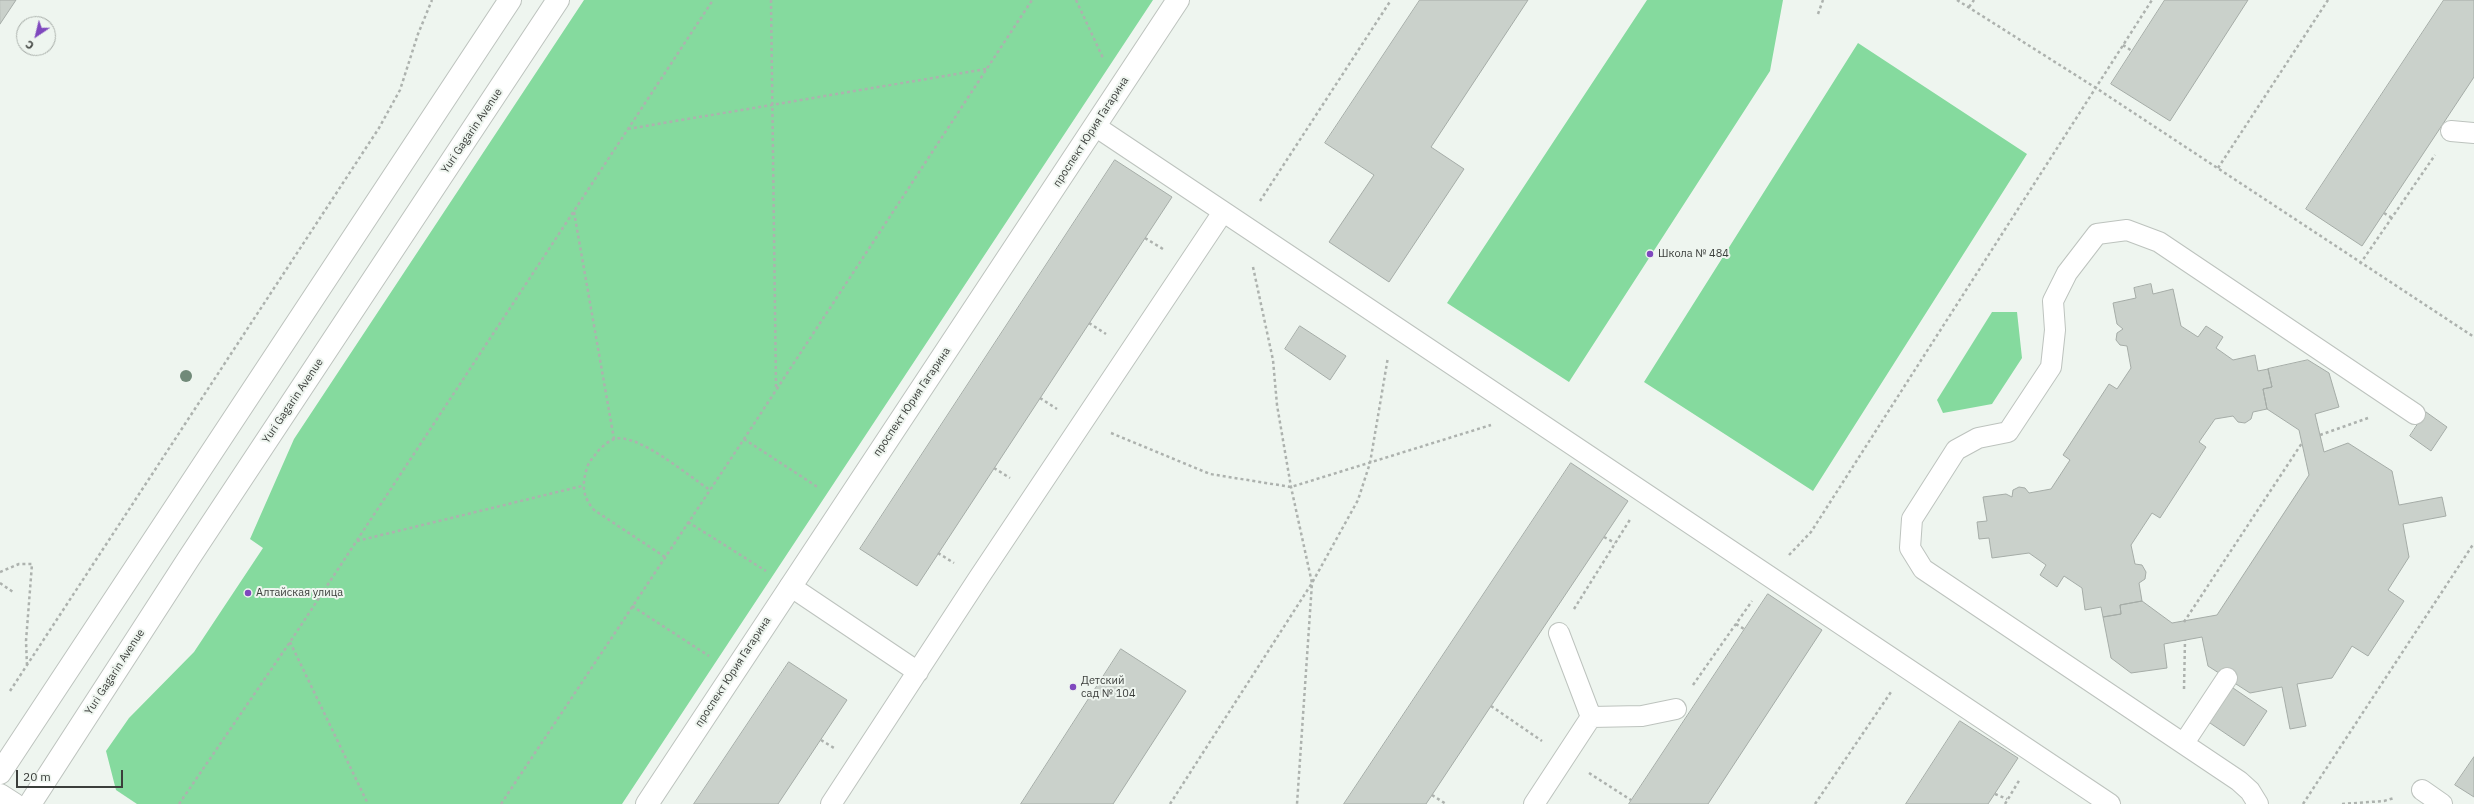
<!DOCTYPE html>
<html>
<head>
<meta charset="utf-8">
<style>
  body { margin:0 }
  #map { position:relative; width:2474px; height:804px; overflow:hidden; background:#eef5ef; font-family:"IBM Plex Sans",sans-serif }
  canvas { display:block }
  .north { position:absolute; left:16px; top:16px; width:40px; height:40px; box-sizing:border-box; background:#eef5ef; border:1px solid #a6aca7; border-radius:50%; rotate:215deg; font-size:11px; font-weight:700; line-height:16px; text-align:center; color:#3b3e3b }
  .north::after { content:''; display:block; margin:auto; width:14px; height:18px; background:#7f48be; clip-path:polygon(50% 0,100% 100%,50% 72%,0 100%) }
  .scale { position:absolute; left:16px; top:770px; width:107px; height:18px; box-sizing:border-box; border:2px solid #3b3e3b; border-top:0; padding-left:5px; font-size:12px; line-height:14px; white-space:nowrap; color:#3b3e3b; -webkit-text-stroke:3px #eef5ef; paint-order:stroke }
</style>
</head>
<body>
<div id="map">
<canvas width="2474" height="804"></canvas>
<div class="north">С</div>
<div class="scale">20 m</div>
</div>
<script>
const ctx = document.querySelector('canvas').getContext('2d');
ctx.lineJoin = 'round';
function paint(path, color) { ctx.fillStyle = color; ctx.fill(path, 'evenodd'); }
function stroke(path, color, width, dash) { ctx.strokeStyle = color; ctx.lineWidth = width; ctx.lineCap = dash ? 'butt' : 'round'; ctx.setLineDash(dash || []); ctx.stroke(path); }
function write(font, color, halo, rows, align = 'center') {
  ctx.font = font + ' "IBM Plex Sans",sans-serif'; ctx.lineWidth = 4; ctx.setLineDash([]); ctx.textBaseline = 'middle'; ctx.strokeStyle = halo; ctx.fillStyle = color; for (const [text, x, y, turn = 0] of rows) {
    ctx.save(); ctx.translate(x, y); ctx.rotate((+turn || 0) * Math.PI / 180); ctx.textAlign = isNaN(turn) ? turn : align; if (halo) ctx.strokeText(text, 0, 0); ctx.fillText(text, 0, 0); ctx.restore();
  }
}
paint(new Path2D(`
  M584 0H1153L622 804H137L116 790 106 751 129 718 194 652 263 548 250 539 294 439Z
  M1647 0H1783L1770 71 1569 382 1447 303Z
  M1858 43 2027 154 1813 491 1644 382Z
  M1992 312H2017L2022 358 1992 404 1943 413 1937 400Z`), '#85da9e');
const building = new Path2D(`
  M0 0H16L0 24Z
  M1420 0H1528L1431 147 1464 169 1389 282 1329 242 1374 175 1325 143Z
  M2165 0H2248L2170 121 2111 84Z
  M2444 0H2474V77L2362 246 2306 209Z
  M1115 160 1172 197 917 586 860 549Z
  M2151 284 2153 294 2173 289 2181 326 2198 337 2206 326 2223 337 2216 348 2233 360 2255 355 2258 371 2268 369 2272 387 2263 389 2267 409 2253 412 2251 419 2245 423 2238 422 2233 416 2215 419 2199 442 2206 447 2160 518 2152 513 2131 545 2135 564 2142 565 2146 572 2145 579 2139 583 2142 601 2120 605 2121 614 2103 617 2101 607 2085 610 2082 588 2064 576 2057 587 2040 575 2046 565 2029 553 1992 558 1989 538 1979 539 1977 522 1987 521 1983 497 2006 494 2012 497 2013 490 2019 487 2025 488 2029 493 2051 489 2070 460 2063 455 2109 384 2117 389 2131 368 2127 346 2120 345 2116 340 2117 333 2123 329 2117 324 2113 303 2136 298 2134 288Z
  M1300 326 1346 356 1330 380 1285 349Z
  M2308 360 2329 373 2339 407 2315 414 2324 452 2348 443 2392 471 2399 505 2442 497 2446 516 2403 524 2409 557 2388 590 2404 601 2368 656 2352 646 2332 678 2297 684 2306 726 2290 729 2282 687 2250 693 2208 666 2202 637 2164 644 2167 668 2131 673 2111 658 2103 617 2121 614 2120 605 2142 601 2172 623 2217 615 2309 475 2299 430 2267 409 2263 389 2272 387 2268 369Z
  M2426 412 2447 427 2431 451 2410 436Z
  M1571 463 1628 501 1491 706 1426 804H1344Z
  M1768 594 1822 630 1708 804H1629Z
  M1121 649 1186 691 1113 804H1021Z
  M789 662 847 700 778 804H694Z
  M2233 688 2267 711 2244 746 2210 723Z
  M1960 721 2018 758 1988 804H1906Z
  M2474 757V797L2455 785Z`);
paint(building, '#cad1cb');
stroke(building, '#a5aca7', 1);
const lane = new Path2D(`
  M1095 126 2110 804
  M2451 131 2474 133
  M790 586 918 672
  M1591 717 1642 716 1676 709
  M2184 743 2227 678
  M2422 790 2442 804
  M831 804 978 579 1223 212
  M1534 804 1591 717 1559 633
  M2258 804 2250 791 2239 781 1923 569 1910 548 1912 519 1956 450 1978 438 2008 432 2051 367 2055 330 2053 301 2067 273 2097 234 2127 230 2159 242 2415 414`);
const street = new Path2D(`
  M0 795 14 804
  M647 804 1178 0`);
const secondary = new Path2D(`
  M0 773 510 0
  M30 804 189 558 558 0`);
stroke(lane, '#bdc3be', 22);
stroke(street, '#bdc3be', 24);
stroke(secondary, '#bdc3be', 24);
stroke(new Path2D(`
  M771 0 776 387
  M1076 0 1103 58
  M1957 0 2096 88 2474 337
  M1969 7 1974 0
  M1818 14 1823 0
  M2123 45 2132 51
  M628 129 986 69
  M2218 168 2328 0
  M1260 201 1391 0
  M574 212 614 439
  M2384 213 2392 218
  M1145 238 1163 249
  M2360 264 2435 155
  M1253 267 1273 360 1277 405 1291 487 1312 583 1297 804
  M1089 323 1106 334
  M1040 398 1057 409
  M1111 433 1210 474 1291 487 1491 425
  M2320 435 2368 418
  M744 439 819 488
  M994 468 1010 478
  M688 522 766 571
  M1604 537 1615 543
  M357 541 582 486
  M938 553 954 563
  M1789 555 1811 532 2152 0
  M665 557 594 510C582 496 582 484 587 468 588 463 592 459 595 455 599 449 607 442 614 439 637 432 690 477 710 490
  M0 572 19 564H32L26 641 27 666
  M0 583 13 592
  M632 606 709 656
  M1574 609 1631 518
  M2184 622 2302 443
  M1736 624 1744 629
  M290 642 368 804
  M1693 685 1752 601
  M2184 689 2185 640
  M10 691 379 128 400 90 418 34 432 0
  M1491 706 1542 741
  M821 740 834 748
  M1589 773 1631 800
  M1995 794 2007 799
  M1432 795 1446 804
  M179 804 290 642 713 0
  M501 804 744 439 1032 0
  M1170 804 1312 583 1358 500 1370 463 1388 357
  M1815 804 1891 692
  M2005 804 2020 779
  M2303 804 2474 543
  M2342 804 2384 801 2394 798`), '#adb2ae', 2.5, [3, 3]);
stroke(lane, '#fff', 20);
stroke(street, '#fff', 22);
stroke(secondary, '#fff', 22);
ctx.fillStyle = '#718a79';
for (const [x, y] of [
  [186,376]
]) { ctx.beginPath(); ctx.arc(x, y, 6, 0, 2 * Math.PI); ctx.fill(); }
for (const [x, y, r, color] of [
  [1650,254,4,"#7f48be"],
  [248,593,4,"#7f48be"],
  [1073,687,4,"#7f48be"]
]) { const dot = new Path2D(); dot.arc(x, y, r, 0, 2 * Math.PI); ctx.fillStyle = color; ctx.fill(dot); stroke(dot, '#eef5ef', 1.5); }
write('11px', '#3b3e3b', '#eef5ef', [
  ["Yuri Gagarin Avenue",472,131,-56],
  ["проспект Юрия Гагарина",1091,132,-57],
  ["Yuri Gagarin Avenue",293,401,-56],
  ["проспект Юрия Гагарина",912,402,-56],
  ["Yuri Gagarin Avenue",115,672,-57],
  ["проспект Юрия Гагарина",733,672,-57]
]);
write('11px', '#3b3e3b', '#eef5ef', [
  ["Школа № 484",1658,254],
  ["Алтайская улица",256,593],
  ["Детский",1081,681],
  ["сад № 104",1081,694]
], 'left');
</script>
</body>
</html>
